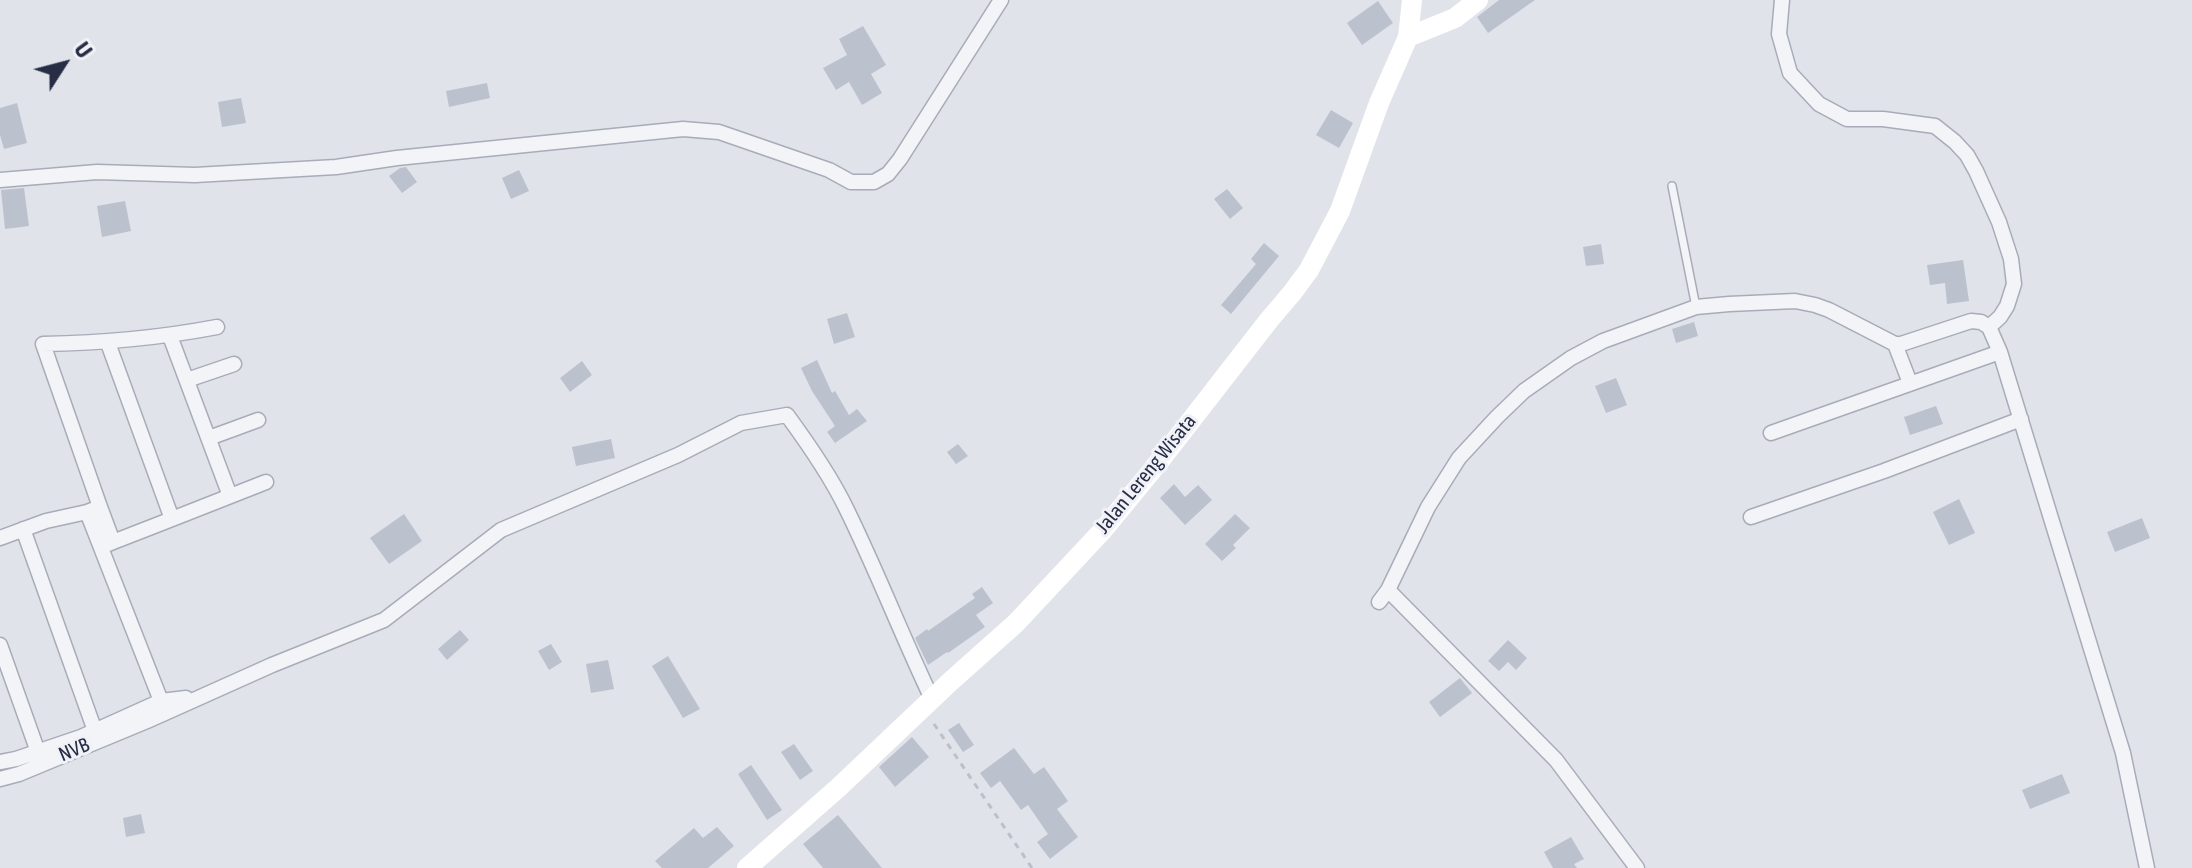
<!DOCTYPE html>
<html>
<head>
<meta charset="utf-8">
<style>
  body { margin:0 }
  #map { position:relative; width:2192px; height:868px; overflow:hidden; background:#e0e3ea; font-family:"Asap Condensed",sans-serif }
  canvas { display:block }
  .north { position:absolute; left:24px; top:24px; width:80px; height:80px; -webkit-text-stroke:6px #f0f2f8; paint-order:stroke; rotate:54deg; font-size:22px; font-weight:700; line-height:32px; text-align:center; color:#272d44 }
  .north::after { content:''; display:block; margin:auto; width:28px; height:36px; background:#272d44; clip-path:polygon(50% 0,100% 100%,50% 72%,0 100%) }
</style>
</head>
<body>
<div id="map">
<canvas width="2192" height="868"></canvas>
<div class="north">U</div>
</div>
<script>
const ctx = document.querySelector('canvas').getContext('2d');
ctx.lineJoin = 'round';
function paint(path, color) { ctx.fillStyle = color; ctx.fill(path, 'evenodd'); }
function stroke(path, color, width, dash) { ctx.strokeStyle = color; ctx.lineWidth = width; ctx.lineCap = dash ? 'butt' : 'round'; ctx.setLineDash(dash || []); ctx.stroke(path); }
function write(font, color, halo, rows, align = 'center') {
  ctx.font = font + ' "Asap Condensed",sans-serif'; ctx.lineWidth = 6; ctx.setLineDash([]); ctx.textBaseline = 'middle'; ctx.strokeStyle = halo; ctx.fillStyle = color; for (const [text, x, y, turn = 0] of rows) {
    ctx.save(); ctx.translate(x, y); ctx.rotate((+turn || 0) * Math.PI / 180); ctx.textAlign = isNaN(turn) ? turn : align; if (halo) ctx.strokeText(text, 0, 0); ctx.fillText(text, 0, 0); ctx.restore();
  }
}
paint(new Path2D(`
  M1499 0H1535L1488 33 1477 17Z
  M1378 1 1393 23 1362 45 1347 23Z
  M863 26 886 65 871 74 882 93 862 105 849 82 836 90 823 68 847 55 839 39Z
  M487 83 490 98 449 107 446 91Z
  M241 98 246 123 222 127 218 102Z
  M17 103 27 143 4 149 0 135V108Z
  M1331 110 1353 123 1339 148 1316 135Z
  M406 167 417 182 402 193 389 176 400 168Z
  M519 170 529 191 511 199 502 178Z
  M24 188 29 226 5 229 1 190Z
  M1227 189 1243 208 1230 219 1214 199Z
  M125 201 131 231 102 237 97 206Z
  M1264 243 1279 256 1231 314 1221 305 1256 264 1251 259Z
  M1601 244 1604 264 1586 266 1583 247Z
  M1963 260 1969 301 1947 304 1945 283 1930 285 1927 265Z
  M847 313 855 337 834 344 827 319Z
  M1694 322 1698 336 1676 343 1672 329Z
  M817 360 832 393 835 391 849 415 857 409 867 421 835 443 827 432 835 426 812 391 801 368Z
  M582 361 592 375 570 392 560 378Z
  M1616 378 1627 405 1606 413 1595 386Z
  M1936 406 1943 424 1910 435 1904 417Z
  M611 439 615 458 576 466 572 447Z
  M958 444 968 456 956 464 947 452Z
  M1174 484 1185 497 1198 485 1212 500 1185 525 1160 498Z
  M1959 499 1975 533 1949 545 1933 512Z
  M404 514 422 541 389 564 370 538Z
  M1235 514 1250 528 1233 545 1236 548 1222 561 1205 544Z
  M2142 518 2150 538 2115 552 2107 532Z
  M982 587 993 603 976 615 985 627 948 653 947 652 928 665 915 638 927 629 928 631 975 598 972 594Z
  M460 630 469 640 447 660 438 649Z
  M1508 640 1527 658 1516 670 1508 662 1499 671 1488 661Z
  M551 644 562 662 549 670 538 651Z
  M668 656 700 709 683 718 652 666Z
  M608 660 614 689 591 693 586 664Z
  M1460 678 1472 693 1440 717 1429 702Z
  M959 723 974 745 963 752 948 730Z
  M912 737 929 757 895 787 879 767Z
  M794 744 813 771 800 780 781 752Z
  M1014 748 1034 774 1044 767 1068 801 1057 809 1078 837 1050 859 1037 842 1048 834 1028 805 1021 810 1000 781 991 788 980 773Z
  M751 765 782 810 767 820 738 774Z
  M2062 774 2070 793 2030 809 2022 790Z
  M141 814 145 833 126 837 123 818Z
  M838 815 882 868H823L803 844Z
  M717 827 734 846 708 868H662L655 861 694 828 703 838Z
  M1571 837 1584 859 1574 864 1577 868H1553L1544 852Z`), '#bcc1ce');
const lane = new Path2D(`
  M1672 186 1696 307`);
const street = new Path2D(`
  M1782 0 1779 34 1790 73 1819 104 1847 119H1883L1935 126 1955 142 1967 155 1976 171 1999 222 2011 259 2014 284 2007 306 2000 317 1989 327
  M0 180 97 172 195 175 336 167 397 158 683 129 719 132 829 170 851 182H874L888 174 900 159 1001 0
  M170 336 230 496
  M108 343 172 519 113 542
  M2000 352 2123 753 2147 868
  M187 380 234 364
  M1771 433 2000 352 1989 327 1981 322 1971 321 1901 344H1895L1910 383
  M209 438 258 420
  M100 507 43 344C102 343 159 338 217 327
  M87 512 161 701
  M1751 517 1884 471 2021 419
  M172 519 266 482
  M23 529 95 731
  M0 538 46 521 87 512 100 507 113 542 108 544
  M1388 590 1556 760 1637 868
  M1379 602 1388 590 1428 507 1459 458 1497 417 1524 391 1571 358 1603 341 1696 307 1729 304 1795 301 1815 305 1829 310 1895 344
  M0 645 38 752
  M0 762 16 759 81 737 161 701 186 698
  M0 779 19 774 147 721 272 665 384 620 501 530 678 455 741 423 787 415C809 445 830 475 846 508 877 571 902 636 932 699`);
stroke(lane, '#a8acb8', 10);
stroke(street, '#a8acb8', 17);
stroke(new Path2D(`
  M934 724 1032 868`), '#bec0c9', 3, [6, 6]);
stroke(lane, '#f3f4f8', 7);
stroke(street, '#f3f4f8', 14);
stroke(new Path2D(`
  M1408 37 1455 18 1478 0
  M747 868 838 788 951 681 1016 623 1103 530 1154 468 1269 320 1292 293 1309 270 1340 211 1379 103 1408 37 1412 0`), '#fff', 20);
write('20px', '#272d44', '#f0f2f8', [
  ["Jalan Lereng Wisata",1146,474,-51],
  ["NVB",74,750,-23]
]);
</script>
</body>
</html>
